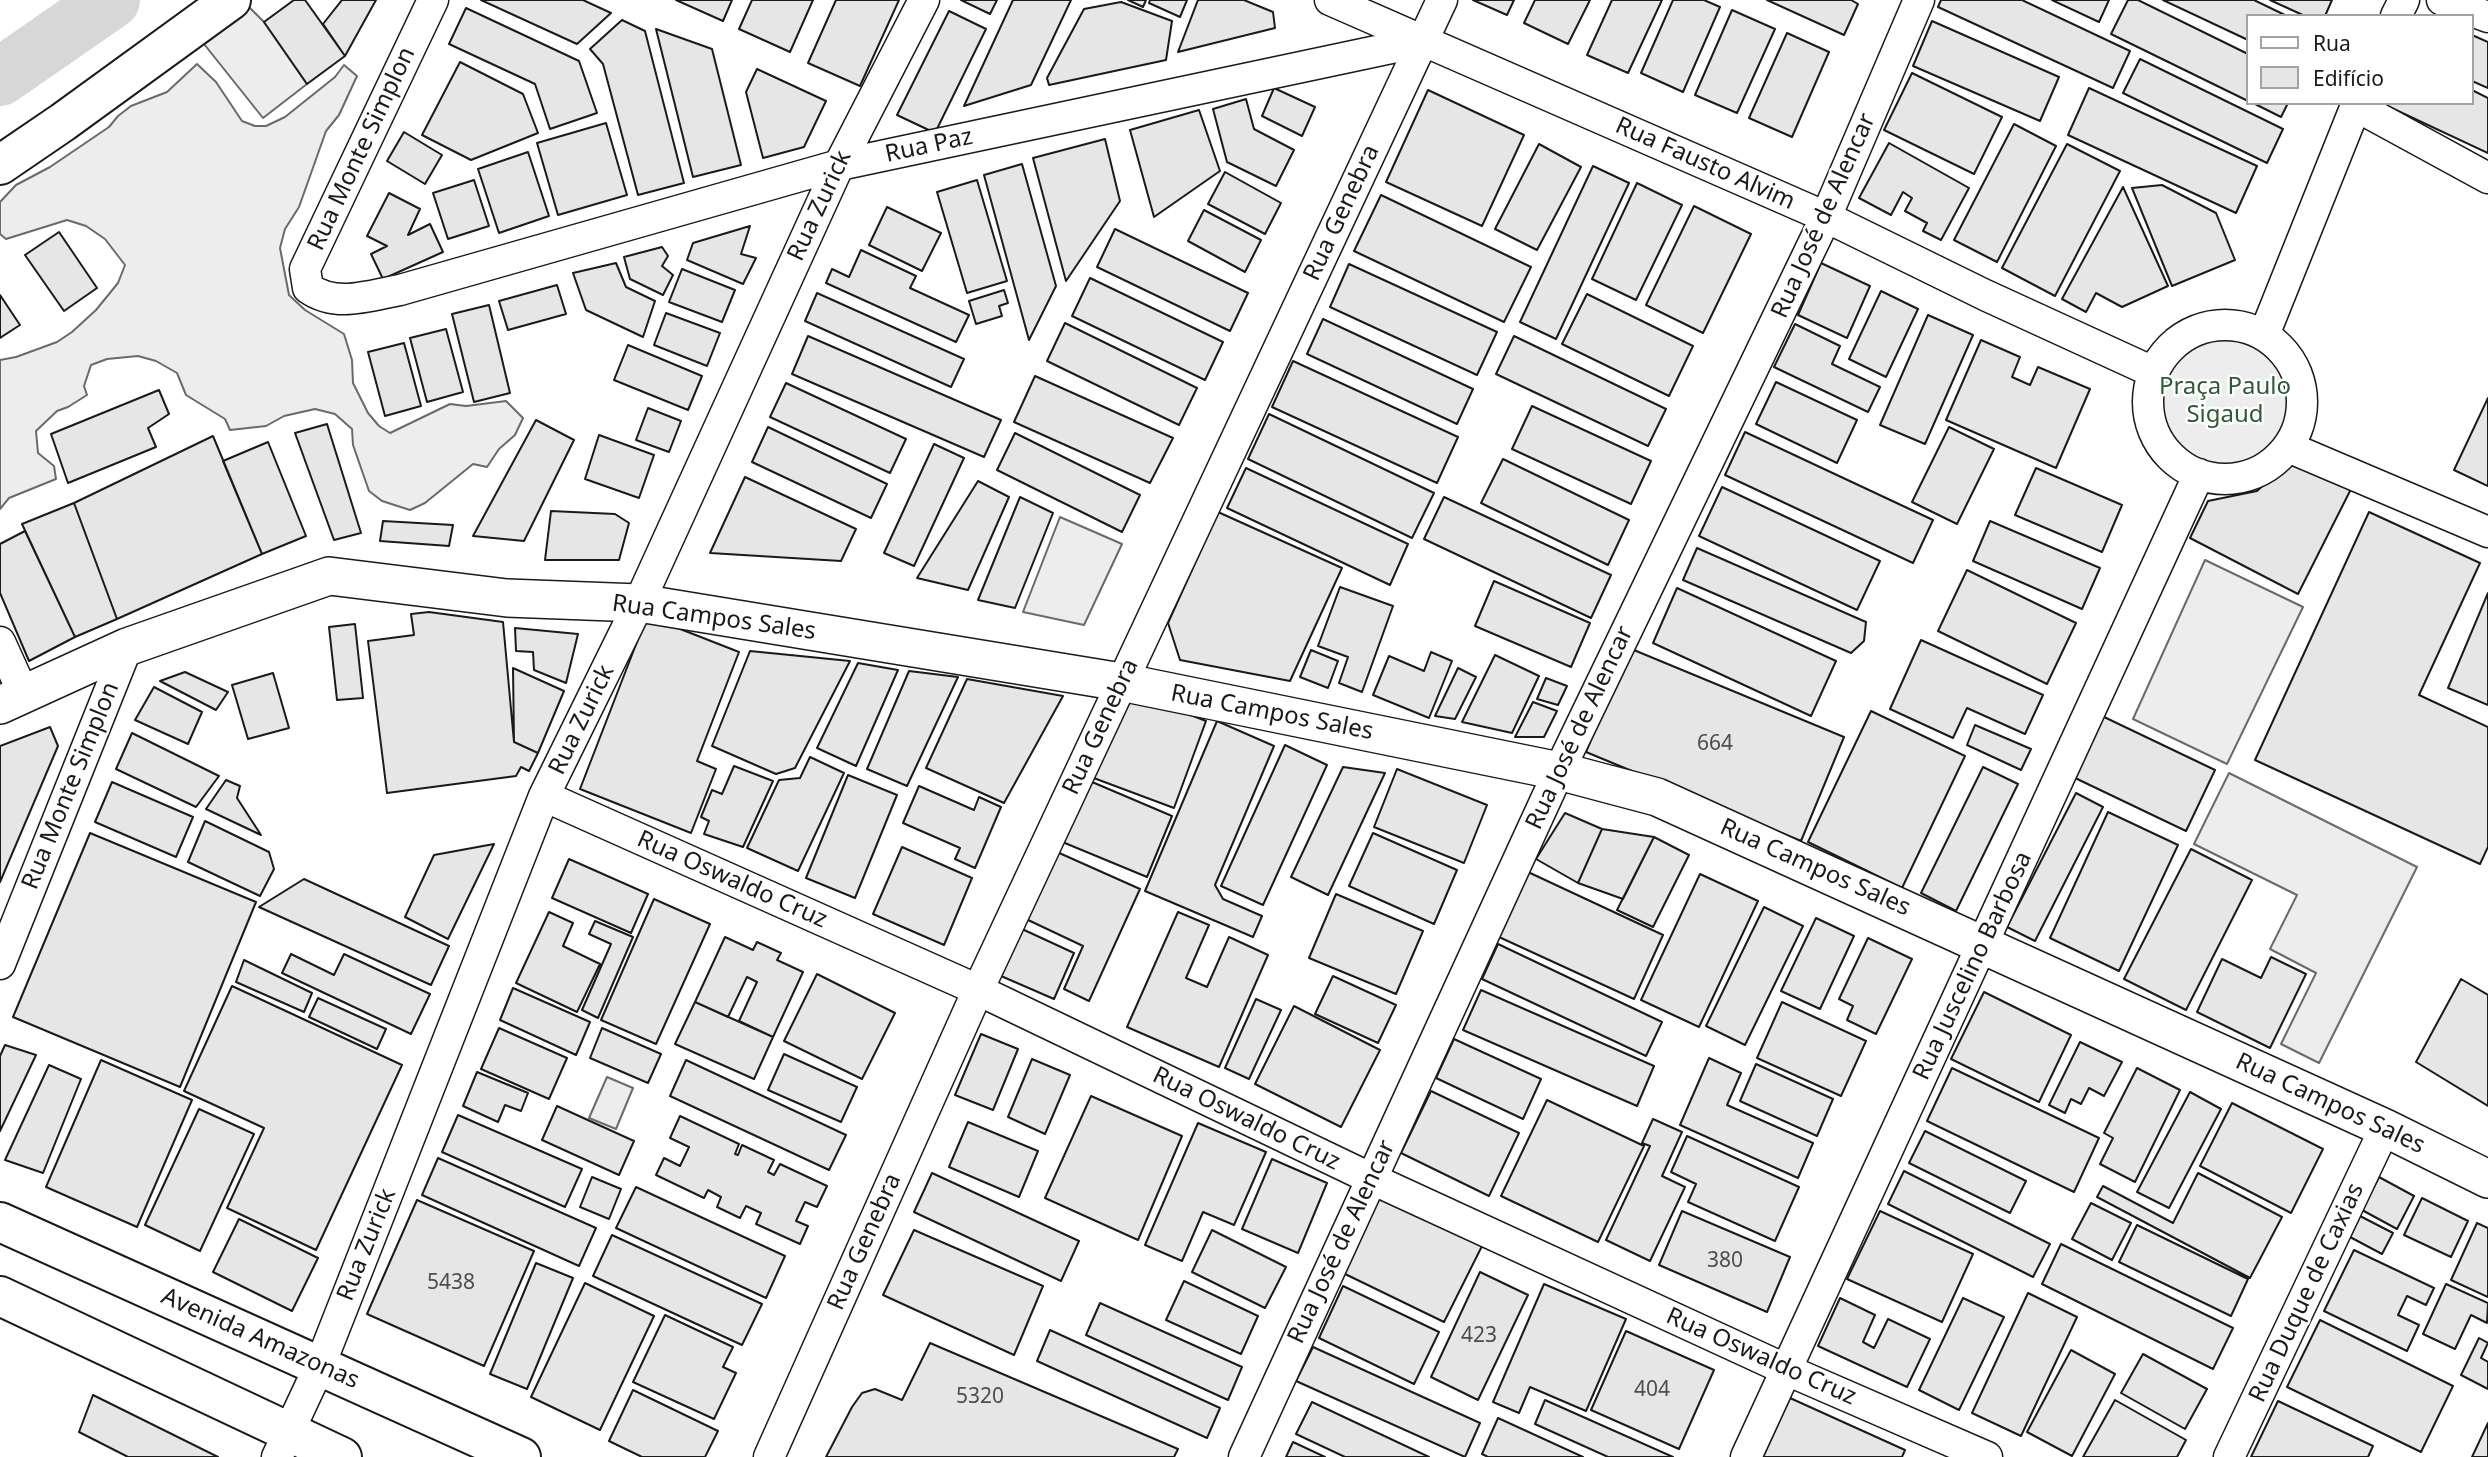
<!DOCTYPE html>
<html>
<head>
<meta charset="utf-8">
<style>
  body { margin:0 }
  #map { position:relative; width:2488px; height:1457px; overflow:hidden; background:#fff; font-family:"Noto Sans",sans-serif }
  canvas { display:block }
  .legend { position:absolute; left:2246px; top:14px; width:228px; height:91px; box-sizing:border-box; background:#fff; border:2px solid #a3a3a3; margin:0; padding:9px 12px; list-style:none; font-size:21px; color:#1a1a1a }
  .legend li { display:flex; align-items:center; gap:14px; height:35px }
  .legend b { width:35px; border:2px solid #a3a3a3 }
</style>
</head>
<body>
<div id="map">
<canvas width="2488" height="1457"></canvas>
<ul class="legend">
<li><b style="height:9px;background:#fff"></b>Rua</li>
<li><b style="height:19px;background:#e6e6e6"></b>Edifício</li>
</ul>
</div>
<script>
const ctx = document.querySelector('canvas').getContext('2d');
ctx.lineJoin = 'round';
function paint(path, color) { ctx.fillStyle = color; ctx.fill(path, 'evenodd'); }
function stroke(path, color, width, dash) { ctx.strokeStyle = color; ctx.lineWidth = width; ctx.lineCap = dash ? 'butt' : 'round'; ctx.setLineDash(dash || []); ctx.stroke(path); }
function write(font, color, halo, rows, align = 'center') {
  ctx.font = font + ' "Noto Sans",sans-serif'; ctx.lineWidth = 5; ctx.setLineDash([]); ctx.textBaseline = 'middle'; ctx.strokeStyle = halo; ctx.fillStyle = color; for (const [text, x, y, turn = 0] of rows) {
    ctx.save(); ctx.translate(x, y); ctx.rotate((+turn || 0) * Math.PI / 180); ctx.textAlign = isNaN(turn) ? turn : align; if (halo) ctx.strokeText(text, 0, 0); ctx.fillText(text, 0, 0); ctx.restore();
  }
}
const built = new Path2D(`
  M250 8 264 22 307 84 263 118 204 44Z
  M197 64 216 82 242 121 255 126H266L285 117 335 77 344 65 357 76 339 115 326 131 299 207 285 229 280 248 289 295 305 310 344 334 352 360 353 383 368 413 379 426 390 433 450 404 466 406 506 401 523 418 515 435 499 449 487 467 473 464 425 503 410 510 382 501 369 491 353 445 352 429 335 414 315 409 284 416 266 426 230 430 225 419 186 395 177 373 156 361 138 356 107 359 91 365 84 386 87 395 68 407 57 411 36 431 38 453 54 466 56 479 9 498 0 509V360L16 357 57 342 72 332 96 310 118 283 125 265 105 239 86 226 67 220 6 239 0 234V202L16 185 50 167 109 127 118 116 131 106 167 92Z
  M2160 401a65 65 0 1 1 130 0a65 65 0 1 1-130 0Z
  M1060 517 1122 544 1084 625 1023 612Z
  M2205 560 2303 607 2227 764 2133 719Z
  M2229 773 2417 867 2319 1063 2281 1044 2316 973 2270 949 2297 895 2194 844Z
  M607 1077 633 1088 616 1129 589 1118Z`);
paint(built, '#ededed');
stroke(built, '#6a6a6a', 2);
stroke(new Path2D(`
  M0 77 111 0`), '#d7d7d7', 58);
const building = new Path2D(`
  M294 0H305L345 56 307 84 264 22Z
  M342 0H376L345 56 323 24Z
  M481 0H583L611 13 577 44Z
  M676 0H732L723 21Z
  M752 0H813L790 52 739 29Z
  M836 0H899L860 86 808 63Z
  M961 0H997L990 14Z
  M1013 0H1071L1031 85 964 106Z
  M1128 0H1146L1143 7Z
  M1150 0H1187L1180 17 1149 3Z
  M1198 0H1244L1273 12 1275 28 1178 52Z
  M1473 0H1514L1507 15Z
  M1535 0H1590L1568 44 1524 23Z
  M1612 0H1662L1628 73 1587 55Z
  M1673 0H1704L1720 7 1683 92 1641 73Z
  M1767 0H1851L1858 4 1844 35Z
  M1941 0H2022L2130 51 2113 88 1938 7Z
  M2052 0H2109L2099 22Z
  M2128 0H2138L2248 54V101L2111 34Z
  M2163 0H2254L2287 16H2248V40Z
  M2270 0H2332L2325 16H2305Z
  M1121 2 1172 21 1166 60 1049 85 1047 78 1084 9Z
  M466 8 579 61 597 113 550 129 535 84 449 44Z
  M1732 10 1775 29 1737 113 1695 95Z
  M949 11 986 29 935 133 897 115Z
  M622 20 645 31 684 183 638 195 603 64 590 49Z
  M1932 21 2059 77 2040 121 1913 66Z
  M656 29 712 49 741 165 693 177Z
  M1787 33 1829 52 1792 137 1749 118Z
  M2472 35 2488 42V88L2472 81Z
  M2140 59 2283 129 2267 163 2123 93Z
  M460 62 523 94 538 133 471 160 422 135Z
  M757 69 826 101 804 147 763 158 746 92Z
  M1912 73 2002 117 1974 174 1884 130Z
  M1274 88 1315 107 1302 136 1262 116Z
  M2089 88 2257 166 2236 213 2068 135Z
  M1428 90 1524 135 1482 226 1386 182Z
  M2472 90 2488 98V153L2381 103H2472Z
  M1246 99 1254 129 1294 150 1276 186 1227 162 1213 109Z
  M2253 103H2288L2281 117Z
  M1199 110 1220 171 1154 217 1130 130Z
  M606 123 627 195 558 215 537 143Z
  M2014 124 2056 146 1997 262 1954 240Z
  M404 132 442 155 425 184 387 161Z
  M1105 139 1120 201 1066 281 1033 158Z
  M1889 143 1969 188 1941 240 1923 231 1927 223 1905 211 1912 198 1903 192 1891 215 1859 198Z
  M1539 144 1581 167 1537 250 1495 229Z
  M2067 144 2120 171 2055 296 2002 268Z
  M528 152 549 216 499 233 478 169Z
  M1022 164 1056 286 1029 340 984 175Z
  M1593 166 1629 183 1556 339 1520 322Z
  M1225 172 1281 203 1265 234 1208 204Z
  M474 180 489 226 448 239 433 193Z
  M977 180 1007 281 967 293 937 192Z
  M1637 183 1682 205 1636 300 1592 279Z
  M2162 185 2216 213 2235 260 2172 286 2132 188Z
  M2123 187 2168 286 2122 307 2096 293 2086 312 2062 299Z
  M389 193 420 209 408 235 430 224 443 252 383 279 371 254 387 246 367 236Z
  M1381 195 1531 267 1504 322 1354 251Z
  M1694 206 1751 234 1703 333 1646 305Z
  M887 207 941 233 922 271 869 245Z
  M1204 210 1261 240 1245 272 1188 241Z
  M750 226 741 254 756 258 743 284 687 260 693 243Z
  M1115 229 1248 293 1230 331 1097 267Z
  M59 232 97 288 64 311 25 255Z
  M662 247 668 256 662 266 673 275 663 295 630 279 624 257Z
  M861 250 916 276 910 288 969 315 956 342 826 283 832 269 849 277Z
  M616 263 626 287 655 301 643 337 586 310 573 273Z
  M1821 263 1870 286 1847 338 1798 315Z
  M1349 264 1497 332 1477 375 1330 307Z
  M682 269 735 290 722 322 669 302Z
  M1090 278 1223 342 1205 380 1072 316Z
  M557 285 566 314 508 330 499 301Z
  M1004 290 1008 303 999 306 1002 316 976 324 969 301Z
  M1881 291 1918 309 1886 377 1849 359Z
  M817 293 964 359 951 387 805 321Z
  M1587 294 1693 346 1669 396 1562 344Z
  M0 295 20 325 0 338Z
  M489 305 510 393 474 402 452 314Z
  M666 313 720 333 707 366 654 345Z
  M1928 315 1973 335 1925 444 1880 425Z
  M1323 319 1473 389 1457 424 1307 354Z
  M1065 323 1197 388 1179 425 1047 361Z
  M1795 324 1840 346 1832 364 1880 387 1868 412 1774 367Z
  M446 329 463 392 427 402 410 338Z
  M808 336 1001 420 984 457 792 374Z
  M1514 336 1666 409 1648 446 1496 374Z
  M1981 340 2020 357 2012 377 2030 385 2038 367 2090 389 2056 468 1946 420Z
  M404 343 421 406 385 416 368 352Z
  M628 345 702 376 688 410 614 380Z
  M1293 361 1458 437 1437 483 1272 407Z
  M1035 376 1173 438 1150 483 1014 422Z
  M1776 382 1857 420 1837 463 1756 424Z
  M786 383 906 439 890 473 770 417Z
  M159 390 169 414 148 428 156 447 68 483 51 434Z
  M2488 398V486L2454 470Z
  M1532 406 1651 461 1631 504 1512 449Z
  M648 408 681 421 669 452 636 440Z
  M1269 414 1434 493 1412 538 1248 459Z
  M536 420 574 440 524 541 473 536Z
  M327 424 361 533 334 540 295 433Z
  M768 427 887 484 871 518 752 462Z
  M1949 427 1994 449 1957 524 1912 502Z
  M1745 432 1933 520 1913 563 1725 475Z
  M1015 433 1140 495 1122 532 997 470Z
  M599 435 654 455 639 498 585 479Z
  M213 436 262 554 117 619 74 503Z
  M268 442 306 536 262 554 223 461Z
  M934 444 964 458 914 566 884 553Z
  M1503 459 1629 520 1608 565 1481 503Z
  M2292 459 2351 489 2298 594 2190 538 2208 501 2257 491Z
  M1246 468 1408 544 1390 585 1227 508Z
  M2036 468 2122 505 2102 552 2015 515Z
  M745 477 856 529 841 561 710 553Z
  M978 481 1009 497 968 590 917 578Z
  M1722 487 1880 561 1857 610 1699 536Z
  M1020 497 1053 513 1015 608 978 600Z
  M1444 497 1611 575 1591 618 1424 539Z
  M74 503 117 619 75 637 22 524Z
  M551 511 615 514 629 523 619 560H545Z
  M1218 512 1342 568 1290 681 1180 660 1168 623Z
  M2369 512 2480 563 2419 695 2488 727V847L2480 864 2255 760Z
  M383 521 453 525 449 546 380 541Z
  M1990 521 2100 568 2082 609 1973 561Z
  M25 531 75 637 29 661 0 593V544Z
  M1697 548 1866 622 1864 641 1851 653 1683 580Z
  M1967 570 2076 623 2047 684 1938 631Z
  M1494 581 1590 623 1571 667 1475 626Z
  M1340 587 1393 606 1362 692 1339 683 1348 657 1318 646Z
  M1677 588 1836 661 1811 716 1653 643Z
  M2488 593V705L2448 688Z
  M429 612 503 622 514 742 538 753 529 771 521 767 516 776 387 793 368 641 414 635 411 614Z
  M647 616 739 652 697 761 716 769 691 833 580 789Z
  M355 624 363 698 337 700 329 627Z
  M515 628 578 634 566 683 534 670 533 652 516 651Z
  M1921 640 2043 695 2025 734 1967 708 1953 738 1890 709Z
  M1629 648 1844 737 1801 841 1586 752Z
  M1311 650 1338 661 1328 688 1300 677Z
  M750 651 850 661 795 768 776 774 712 746Z
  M1431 652 1452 661 1429 718 1373 695 1389 656 1424 671Z
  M1495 655 1539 676 1512 733 1462 722Z
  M858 663 898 670 856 766 817 748Z
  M513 668 564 691 538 753 514 742Z
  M1458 668 1476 677 1455 719 1435 716Z
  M909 671 958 677 907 786 867 769Z
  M185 672 228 692 216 710 160 681Z
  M273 673 289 728 248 739 232 685Z
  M1546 678 1567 686 1558 705 1537 699Z
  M967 679 1063 696 1004 803 926 768Z
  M154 687 202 712 188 744 135 720Z
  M1124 689 1206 721 1174 808 1091 777Z
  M1533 702 1557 711 1544 737H1515Z
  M1871 711 1965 756 1902 888 1808 842Z
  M2102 716 2215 770 2186 831 2073 777Z
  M1217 721 1274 746 1215 885 1223 899 1262 916 1253 937 1145 891Z
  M1975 725 2031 749 2021 770 1967 745Z
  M50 727 58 746 0 882V746Z
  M132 733 219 776 196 807 116 769Z
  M1285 745 1327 765 1263 905 1221 886Z
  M810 757 844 773 798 871 747 848 779 780 800 778Z
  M734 766 773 781 743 847 704 834 709 821 701 817 712 790 722 794Z
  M1343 767 1385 773 1328 895 1291 877Z
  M1983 767 2018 784 1956 911 1921 893Z
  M1397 769 1487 805 1464 863 1374 827Z
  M848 775 897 795 855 898 806 878Z
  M1085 779 1172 816 1147 877 1060 841Z
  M226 780 240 786 237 798 261 835 206 809Z
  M112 782 193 817 176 857 95 822Z
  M919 786 974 810 979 797 1001 807 975 868 955 859 960 848 903 823Z
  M2076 793 2103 807 2035 941 2007 927Z
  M2108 812 2178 845 2119 971 2050 938Z
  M1565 813 1602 829 1578 883 1536 859Z
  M205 821 269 852 274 869 260 896 188 862Z
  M1602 829 1654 837 1623 899 1578 883Z
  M90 833 256 902 180 1087 13 1017Z
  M1373 833 1457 870 1434 924 1349 886Z
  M1654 837 1689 855 1653 927 1617 910Z
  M494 844 448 939 405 917 434 855Z
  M902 847 972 878 944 945 873 914Z
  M2191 849 2252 880 2186 1010 2124 979Z
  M1057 852 1140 889 1089 1001 1064 989 1083 946 1026 919Z
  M569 859 648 894 631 933 552 898Z
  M1528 872 1663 935 1634 999 1499 937Z
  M1700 874 1758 901 1699 1027 1641 1000Z
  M304 879 449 946 431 985 259 907Z
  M1336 894 1423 931 1396 994 1309 958Z
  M654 899 710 924 656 1044 601 1020Z
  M1764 907 1803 926 1745 1045 1706 1026Z
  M549 912 573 923 563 946 600 964 577 1012 516 983Z
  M1178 912 1209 925 1186 978 1207 987 1229 937 1268 955 1219 1067 1127 1027Z
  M1816 918 1854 936 1820 1009 1781 991Z
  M595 921 633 937 598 1018 582 1010 611 944 589 934Z
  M1022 929 1074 953 1054 999 1001 976Z
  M725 937 753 950 757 942 781 953 777 960 803 972 773 1037 739 1021 757 982 747 977 728 1017 695 1002Z
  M1868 938 1912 959 1876 1034 1847 1020 1853 1006 1839 999Z
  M1498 944 1662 1022 1646 1056 1482 979Z
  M291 954 334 975 344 954 430 994 411 1034 282 973Z
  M2271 957 2306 974 2270 1048 2197 1012 2222 959 2261 978Z
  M244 960 312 993 304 1012 236 982Z
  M817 974 895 1013 862 1079 784 1041Z
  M1333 976 1396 1005 1378 1043 1315 1014Z
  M2461 979 2488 995V1106L2416 1062Z
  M232 986 402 1065 316 1250 227 1208 264 1128 184 1091Z
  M513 988 590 1022 576 1055 500 1020Z
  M1481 990 1654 1066 1637 1106 1463 1030Z
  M1984 992 2071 1035 2039 1102 1951 1059Z
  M318 998 386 1029 377 1049 309 1017Z
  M1256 999 1281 1010 1249 1079 1225 1068Z
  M695 1002 773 1037 754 1079 675 1044Z
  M1782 1002 1866 1041 1841 1096 1757 1058Z
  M1294 1006 1380 1050 1341 1127 1255 1084Z
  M499 1028 567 1058 549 1099 481 1069Z
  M602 1028 661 1054 648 1083 590 1058Z
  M981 1034 1018 1049 993 1110 955 1095Z
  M1454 1039 1541 1079 1523 1119 1436 1078Z
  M2080 1042 2122 1062 2104 1096 2089 1088 2081 1104 2071 1099 2065 1113 2049 1105Z
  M5 1045 36 1055 0 1131V1056Z
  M784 1054 857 1087 841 1122 768 1090Z
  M1709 1058 1741 1073 1727 1105 1813 1143 1798 1178 1680 1125Z
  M1032 1059 1070 1075 1045 1134 1008 1117Z
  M101 1060 192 1100 137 1227 46 1187Z
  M686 1060 846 1135 829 1170 670 1096Z
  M1756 1064 1833 1099 1817 1136 1740 1101Z
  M49 1065 81 1079 43 1173 5 1160Z
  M1952 1068 2099 1138 2074 1192 1927 1121Z
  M2137 1068 2180 1090 2135 1182 2100 1164 2113 1138 2104 1133Z
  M477 1072 528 1093 521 1111 505 1105 498 1122 463 1106Z
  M1431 1091 1519 1133 1489 1196 1401 1153Z
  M2190 1092 2221 1109 2169 1208 2137 1192Z
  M1091 1096 1182 1136 1138 1240 1045 1198Z
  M1547 1100 1644 1146 1598 1242 1501 1196Z
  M2232 1103 2323 1149 2291 1213 2200 1166Z
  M557 1106 634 1141 619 1175 542 1140Z
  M199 1109 254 1134 200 1251 145 1225Z
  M458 1115 582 1169 565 1207 442 1152Z
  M680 1116 739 1144 735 1154 738 1155 742 1145 774 1160 768 1172 774 1175 780 1164 827 1186 817 1207 805 1202 796 1221 808 1226 800 1244 756 1224 761 1213 746 1206 740 1218 717 1207 721 1197 708 1190 704 1198 656 1175 664 1158 680 1166 689 1147 670 1138Z
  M1653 1119 1682 1132 1662 1176 1685 1187 1650 1261 1606 1240 1650 1146 1642 1143Z
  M968 1122 1038 1151 1019 1197 949 1167Z
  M1198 1123 1266 1152 1234 1225 1203 1212 1182 1261 1145 1245Z
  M1925 1131 2026 1181 2010 1213 1909 1163Z
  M1687 1136 1799 1187 1775 1241 1688 1202 1696 1184 1671 1172Z
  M438 1158 596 1228 579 1266 422 1195Z
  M1272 1159 1327 1183 1298 1253 1242 1229Z
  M1904 1171 2050 1244 2033 1277 1888 1204Z
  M932 1173 1079 1241 1061 1281 914 1212Z
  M2198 1173 2282 1217 2250 1278 2097 1197 2103 1186 2173 1223Z
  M592 1177 621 1189 609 1219 580 1207Z
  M2379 1177 2414 1196 2397 1229 2362 1210Z
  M636 1187 785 1256 766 1298 616 1228Z
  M1380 1197 1482 1246 1444 1322 1343 1273Z
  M2422 1198 2468 1221 2451 1257 2404 1235Z
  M417 1200 534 1251 484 1366 367 1314Z
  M2091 1203 2131 1223 2112 1260 2072 1239Z
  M1682 1211 1790 1257 1767 1312 1659 1265Z
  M1880 1211 1973 1254 1942 1322 1847 1279Z
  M2360 1216 2393 1233 2382 1254 2350 1237Z
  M239 1219 318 1258 292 1311 213 1272Z
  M2477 1223 2488 1228V1297L2451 1280Z
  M2137 1225 2248 1279 2231 1316 2119 1262Z
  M914 1230 1043 1286 1014 1355 883 1295Z
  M1212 1230 1286 1267 1265 1308 1192 1272Z
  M612 1235 762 1304 742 1345 593 1276Z
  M2061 1244 2233 1328 2213 1369 2042 1284Z
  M2354 1250 2434 1288 2426 1305 2407 1296 2398 1315 2419 1325 2407 1351 2324 1311Z
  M536 1263 573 1278 527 1389 490 1374Z
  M1480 1272 1528 1295 1478 1400 1431 1377Z
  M1184 1281 1258 1316 1241 1354 1166 1320Z
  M585 1283 654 1316 600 1430 531 1397Z
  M1544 1284 1626 1319 1586 1411 1530 1387 1519 1413 1493 1402Z
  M2446 1284 2488 1303 2487 1323 2471 1315 2455 1349 2423 1334Z
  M1343 1286 1439 1332 1414 1384 1319 1338Z
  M2028 1293 2077 1317 2021 1436 1972 1413Z
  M1840 1298 1875 1315 1863 1342 1874 1348 1888 1319 1930 1339 1907 1387 1818 1346Z
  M1963 1298 2004 1317 1959 1410 1919 1390Z
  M1100 1303 1242 1367 1228 1400 1086 1335Z
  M665 1315 733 1347 723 1367 736 1373 714 1419 633 1382Z
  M2320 1320 2453 1386 2421 1452 2287 1387Z
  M1050 1330 1220 1408 1207 1438 1037 1361Z
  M1626 1331 1714 1370 1679 1449 1591 1410Z
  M2479 1338 2488 1343 2481 1358 2488 1362V1389L2461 1375Z
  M930 1343 1178 1449 1174 1457H826L852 1407 862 1393 875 1389 902 1400Z
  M1313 1347 1480 1423 1465 1457 1296 1381Z
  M2071 1350 2115 1374 2072 1456 2027 1432Z
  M2143 1354 2207 1389 2185 1429 2121 1393Z
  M633 1390 718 1431 705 1457H642L609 1441Z
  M93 1395 218 1457H128L79 1432Z
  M1790 1398 1905 1450 1902 1457H1763Z
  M1545 1400 1673 1457H1608L1535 1424Z
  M2115 1400 2186 1440 2177 1457H2083Z
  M2278 1401 2373 1446 2368 1457H2251Z
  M1312 1402 1429 1457H1345L1296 1434Z
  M1498 1418 1583 1457H1488L1482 1454Z
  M2488 1423V1457H2472Z
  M1293 1442 1325 1457H1286Z`);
paint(building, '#e6e6e6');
stroke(building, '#1a1a1a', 2);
const minor = new Path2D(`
  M433 0 305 269 308 288C336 308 368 296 400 290L839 165 1424 41
  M1330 0 1826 217 1985 295 2153 372
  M2442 0 2488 17
  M2396 16 2404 0
  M2356 106 2488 178
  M2148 402a77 77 0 1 1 154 0a77 77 0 1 1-154 0Z
  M2264 335 2357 103
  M2288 447 2488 532
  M0 642 24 695
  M544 796 978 990 1372 1179 1787 1370 1987 1457
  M0 964 127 647
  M277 1457 320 1365 544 796 639 603 839 165 924 0
  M769 1457 978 990 1442 0
  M1244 1457 1559 771 1826 217 1919 0
  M1746 1457 2199 474
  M2229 1457 2385 1128`);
const tertiary = new Path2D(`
  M0 705 127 647 329 576 507 598 639 603 1121 682 1559 771 1657 797 2385 1128 2488 1179`);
const secondary = new Path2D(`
  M0 165 63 122 231 0`);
const primary = new Path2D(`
  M0 1222 521 1457
  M0 1296 342 1457`);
stroke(minor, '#1a1a1a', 33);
stroke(tertiary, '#1a1a1a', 40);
stroke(secondary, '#1a1a1a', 42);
stroke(primary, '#1a1a1a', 42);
stroke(minor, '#fff', 30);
stroke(tertiary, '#fff', 37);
stroke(secondary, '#fff', 38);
stroke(primary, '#fff', 38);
write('21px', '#4d4d4d', null, [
  ["664",1715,744],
  ["380",1725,1261],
  ["5438",451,1283],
  ["423",1479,1336],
  ["404",1652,1390],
  ["5320",980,1397]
]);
write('24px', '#1a1a1a', '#fff', [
  ["Rua Paz",929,146,-12],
  ["Rua Monte Simplon",362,149,-65],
  ["Rua Fausto Alvim",1705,164,24],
  ["Rua Zurick",820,206,-65],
  ["Rua Genebra",1342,213,-65],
  ["Rua José de Alencar",1824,216,-66],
  ["Rua Campos Sales",714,618,8],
  ["Rua Campos Sales",1272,713,11],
  ["Rua Zurick",582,720,-64],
  ["Rua Genebra",1101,727,-65],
  ["Rua José de Alencar",1580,728,-65],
  ["Rua Monte Simplon",71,786,-68],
  ["Rua Campos Sales",1815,868,24],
  ["Rua Oswaldo Cruz",732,880,24],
  ["Rua Juscelino Barbosa",1973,966,-65],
  ["Rua Campos Sales",2330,1104,25],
  ["Rua Oswaldo Cruz",1246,1119,26],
  ["Rua Genebra",865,1242,-66],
  ["Rua José de Alencar",1342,1242,-65],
  ["Rua Zurick",367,1245,-68],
  ["Rua Duque de Caxias",2307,1293,-65],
  ["Avenida Amazonas",260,1339,24],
  ["Rua Oswaldo Cruz",1761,1357,24]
]);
write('24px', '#2b5a34', '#fff', [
  ["Praça Paulo",2225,387],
  ["Sigaud",2225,415]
]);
</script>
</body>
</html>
